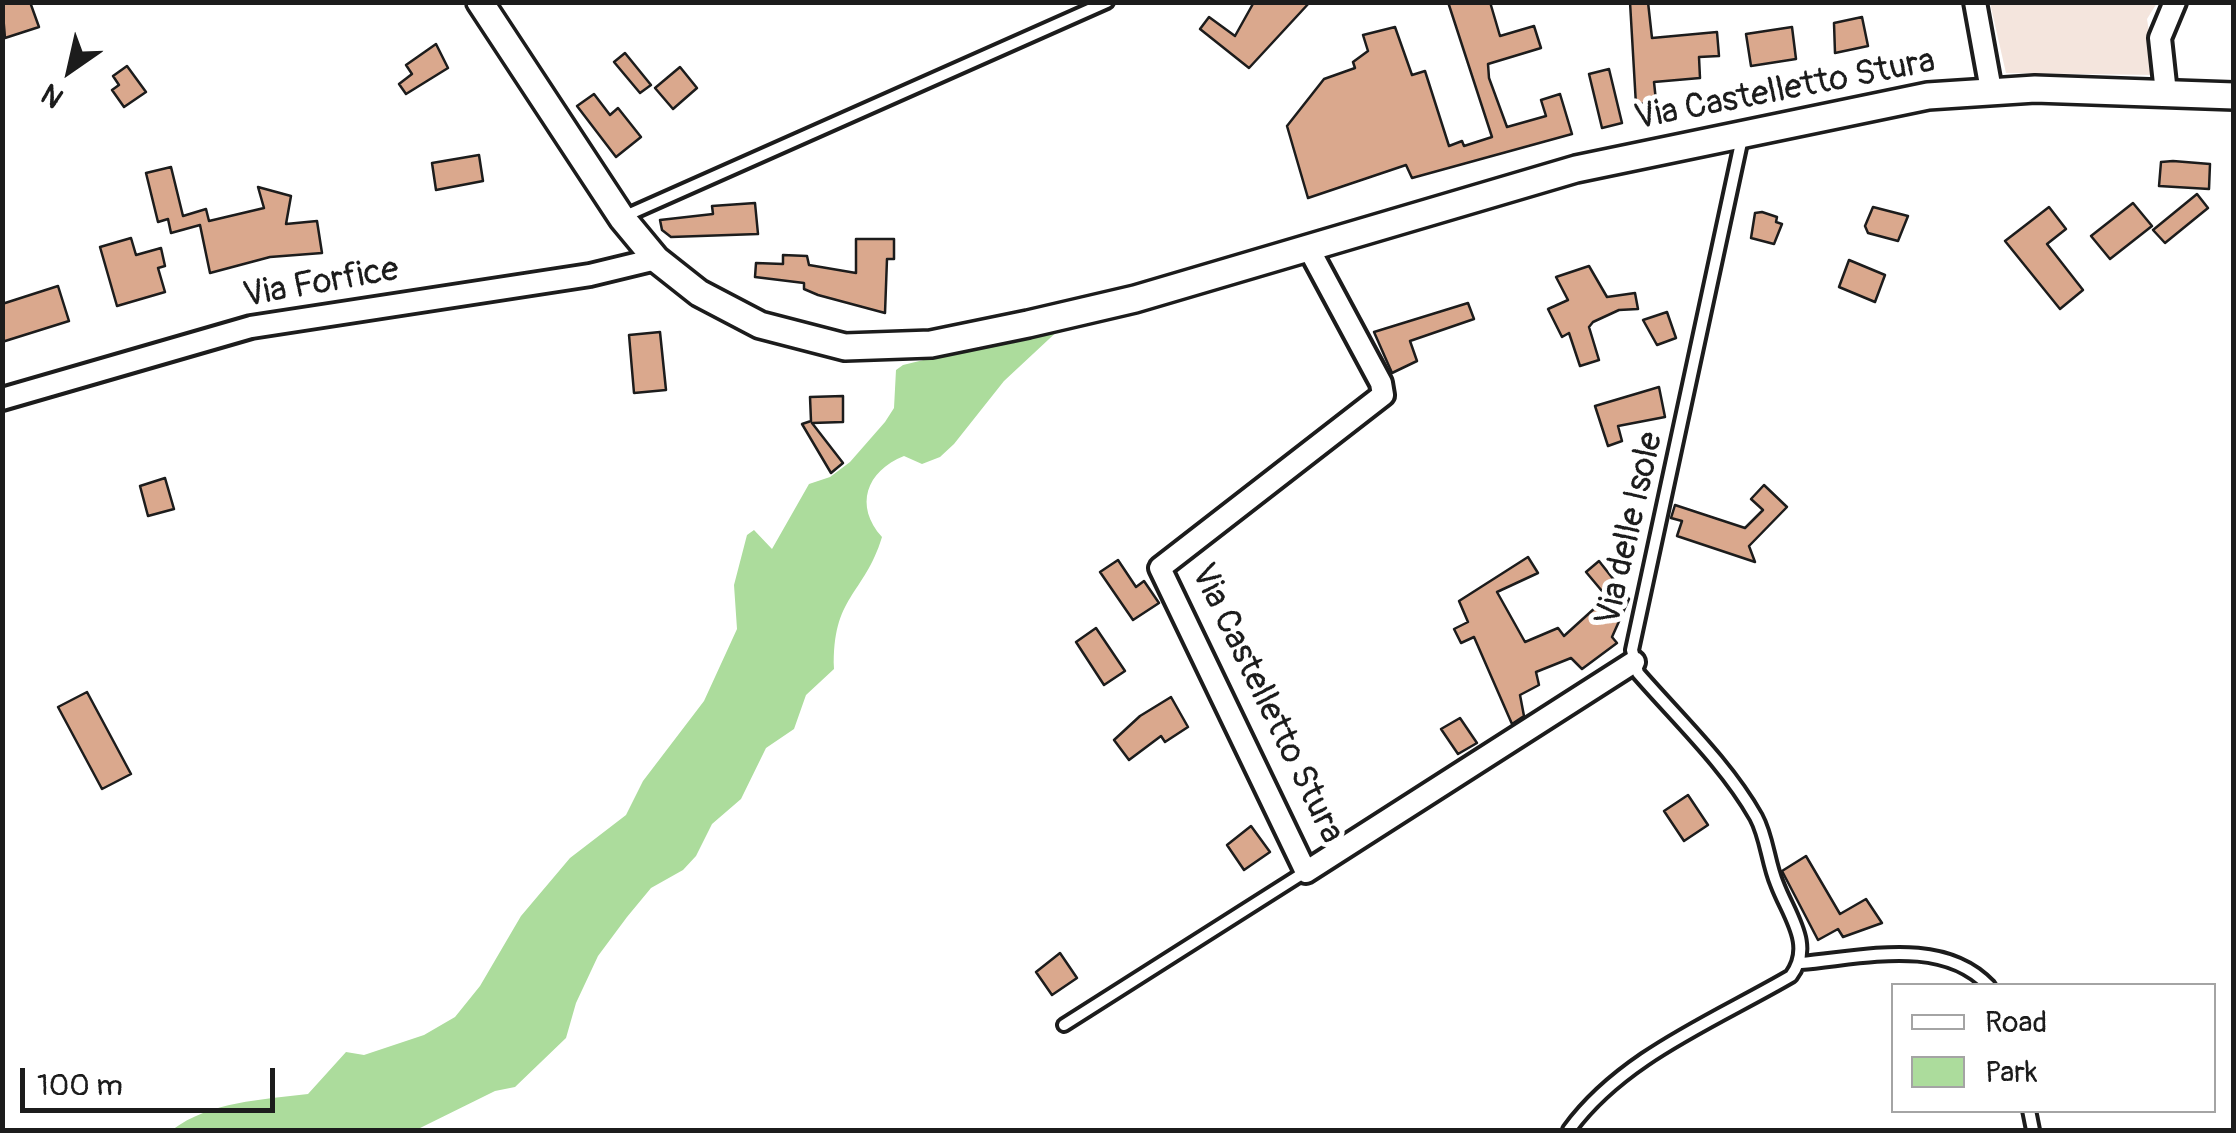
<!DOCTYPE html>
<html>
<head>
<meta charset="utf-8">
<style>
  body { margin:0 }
  #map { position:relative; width:2236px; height:1133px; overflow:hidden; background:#fff; font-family:Pangolin,sans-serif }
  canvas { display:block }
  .frame { position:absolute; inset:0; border:5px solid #1c1c1c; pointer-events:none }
  .legend { position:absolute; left:1891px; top:983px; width:325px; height:130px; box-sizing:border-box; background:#fff; border:2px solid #a4a4a4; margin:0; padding:12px 18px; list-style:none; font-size:30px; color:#1c1c1c }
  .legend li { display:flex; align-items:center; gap:20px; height:50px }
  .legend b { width:50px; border:2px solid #a4a4a4 }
  .north { position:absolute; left:20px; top:20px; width:100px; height:100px; -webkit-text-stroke:8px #fff; paint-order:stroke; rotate:214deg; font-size:28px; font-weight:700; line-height:40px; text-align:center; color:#1c1c1c }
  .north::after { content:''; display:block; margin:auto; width:35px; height:45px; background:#1c1c1c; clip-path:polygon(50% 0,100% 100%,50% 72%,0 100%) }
  .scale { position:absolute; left:20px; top:1068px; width:255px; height:45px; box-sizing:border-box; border:5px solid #1c1c1c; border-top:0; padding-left:12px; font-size:30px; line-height:35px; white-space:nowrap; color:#1c1c1c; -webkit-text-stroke:8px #fff; paint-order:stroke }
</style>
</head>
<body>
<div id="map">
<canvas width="2236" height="1133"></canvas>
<div class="frame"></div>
<ul class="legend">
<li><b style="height:12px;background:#fff"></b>Road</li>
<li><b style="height:28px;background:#acdc9c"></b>Park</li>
</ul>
<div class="north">N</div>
<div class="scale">100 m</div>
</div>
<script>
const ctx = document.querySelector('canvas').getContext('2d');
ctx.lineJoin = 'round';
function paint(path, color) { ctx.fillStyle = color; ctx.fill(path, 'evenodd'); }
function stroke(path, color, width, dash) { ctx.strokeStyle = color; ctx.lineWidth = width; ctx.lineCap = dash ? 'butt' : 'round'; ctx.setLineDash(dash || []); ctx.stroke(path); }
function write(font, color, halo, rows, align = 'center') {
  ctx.font = font + ' Pangolin,sans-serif'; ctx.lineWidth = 10; ctx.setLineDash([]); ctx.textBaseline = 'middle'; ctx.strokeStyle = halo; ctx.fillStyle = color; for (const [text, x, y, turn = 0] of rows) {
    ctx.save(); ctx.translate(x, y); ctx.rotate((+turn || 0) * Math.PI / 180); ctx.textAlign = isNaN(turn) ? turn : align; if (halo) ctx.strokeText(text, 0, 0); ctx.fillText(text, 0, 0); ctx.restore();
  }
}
paint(new Path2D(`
  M1990 3H2157L2147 19 2156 75 2006 73Z`), '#f4e5dd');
paint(new Path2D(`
  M1063 326 1004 381 954 444 940 457 922 464 904 456C866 471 854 506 882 537 864 596 832 595 834 669L806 695 794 729 766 748 741 799 712 824 696 856 683 870 651 888 627 917 598 956 576 1003 566 1038 515 1087 495 1091 416 1130H172C211 1101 261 1100 308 1094L346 1052 364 1055 424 1035 455 1017 480 986 521 916 570 858 626 815 643 781 704 701 737 629 734 585 747 535 754 530 772 549 809 484 830 477 850 462 885 422 894 408 896 370 903 365Z`), '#acdc9c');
const building = new Path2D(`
  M2 2H30L39 27 5 38Z
  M1254 2H1310L1249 68 1200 29 1209 17 1235 36Z
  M1448 2H1490L1500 36 1534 26 1541 48 1488 64 1489 78 1507 127 1546 116 1541 100 1560 94 1572 134 1412 178 1406 165 1308 198 1287 126 1324 79 1355 68 1353 62 1368 51 1363 35 1395 27 1412 75 1425 71 1449 146 1462 141 1464 146 1492 137Z
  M1630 2H1648L1652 38 1717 32 1719 56 1699 57 1700 78 1654 82 1656 101 1636 105Z
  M1862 17 1868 46 1835 53 1834 23Z
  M1792 27 1796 59 1751 66 1746 34Z
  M436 44 448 68 406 94 399 84 412 74 406 65Z
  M625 53 651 85 640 93 614 62Z
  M127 66 146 92 124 107 112 90 119 85 113 76Z
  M680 67 697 88 673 109 655 88Z
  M1609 69 1622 123 1602 128 1589 74Z
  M594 94 610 115 618 108 641 137 616 157 577 106Z
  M479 155 483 181 436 190 432 163Z
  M2173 161 2210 164 2209 189 2159 186 2161 162Z
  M171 167 183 216 206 209 209 221 264 208 258 187 291 196 286 224 317 221 322 253 270 257 210 273 200 225 171 233 168 219 158 222 146 173Z
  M2197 194 2208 208 2165 243 2153 230Z
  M755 203 758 234 671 237 662 230 660 220 713 214 712 206Z
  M2133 203 2152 226 2110 259 2091 236Z
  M1873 207 1908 216 1898 241 1868 233 1865 226Z
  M2049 207 2066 229 2047 244 2083 290 2060 309 2005 241Z
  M1762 212 1777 217 1776 222 1782 224 1774 244 1751 238 1755 213Z
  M131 238 136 255 161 248 165 266 158 268 165 292 117 306 100 247Z
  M856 239H894V259H887L885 313 818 295 804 289V283L755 277 756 263 783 264V255L807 256 809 265 856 273Z
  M1849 260 1885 275 1875 302 1839 287Z
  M1589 266 1607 297 1635 293 1638 309 1619 310 1593 322 1589 327 1599 360 1580 366 1569 333 1562 337 1548 309 1568 300 1556 277Z
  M58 286 69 321 2 342V304Z
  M1468 303 1474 319 1410 341 1417 361 1392 373 1374 332Z
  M1667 312 1676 338 1657 345 1643 320Z
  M660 332 666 390 634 393 629 335Z
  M1659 387 1665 417 1618 426 1622 441 1608 446 1595 406Z
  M843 396V422L812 423 843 463 831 473 802 424 811 421 810 397Z
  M165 478 174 509 148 516 140 486Z
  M1764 485 1787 507 1749 546 1755 562 1677 536 1682 521 1671 518 1675 505 1745 528 1763 510 1751 499Z
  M1528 557 1538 573 1497 592 1525 642 1558 628 1564 636 1607 597 1586 572 1599 561 1629 599 1612 637 1617 643 1582 669 1571 658 1536 672 1539 685 1520 695 1524 716 1512 724 1474 637 1461 643 1454 629 1468 622 1459 601Z
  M1118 560 1136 587 1144 581 1159 603 1133 620 1100 572Z
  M1096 628 1125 671 1104 685 1076 642Z
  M87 692 131 774 102 789 58 707Z
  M1171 697 1188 727 1165 742 1161 736 1129 760 1114 740 1140 716Z
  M1460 718 1477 743 1458 754 1441 729Z
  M1688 795 1708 825 1684 841 1664 811Z
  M1251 826 1270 852 1244 870 1227 845Z
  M1806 856 1840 914 1866 899 1882 923 1843 937 1838 929 1818 940 1782 871Z
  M1060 953 1077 978 1052 995 1036 972Z`);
paint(building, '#daa88d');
stroke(building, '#1c1c1c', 2.5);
const service = new Path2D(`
  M623 217 1107 2
  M1801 963C1862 958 1942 936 1989 986
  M1064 1025 1305 872
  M2029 1110 2033 1130
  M1569 1130C1622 1057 1714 1021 1791 976 1814 945 1789 916 1777 884 1768 863 1767 837 1756 817 1726 764 1678 719 1638 673L1632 650 1742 138`);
const minor = new Path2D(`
  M1975 2 1991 90
  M2166 93 2160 38 2175 2
  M1309 249 1381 383 1383 395 1160 568 1306 872 1634 662
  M2 399 251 327 590 275 656 259`);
const tertiary = new Path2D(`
  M480 2 622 218 656 259 699 293 760 325 845 347 931 344 1028 324 1135 299 1576 169 1928 96 2035 89 2234 96`);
stroke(service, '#1c1c1c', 18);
stroke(minor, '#1c1c1c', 28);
stroke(tertiary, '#1c1c1c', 32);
stroke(service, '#fff', 10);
stroke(minor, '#fff', 20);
stroke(tertiary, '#fff', 25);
write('35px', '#1c1c1c', '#fff', [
  ["Via Castelletto Stura",1785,91,-11],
  ["Via Forfice",321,284,-10],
  ["Via delle Isole",1631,529,-77],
  ["Via Castelletto Stura",1266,704,64]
]);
</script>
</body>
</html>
